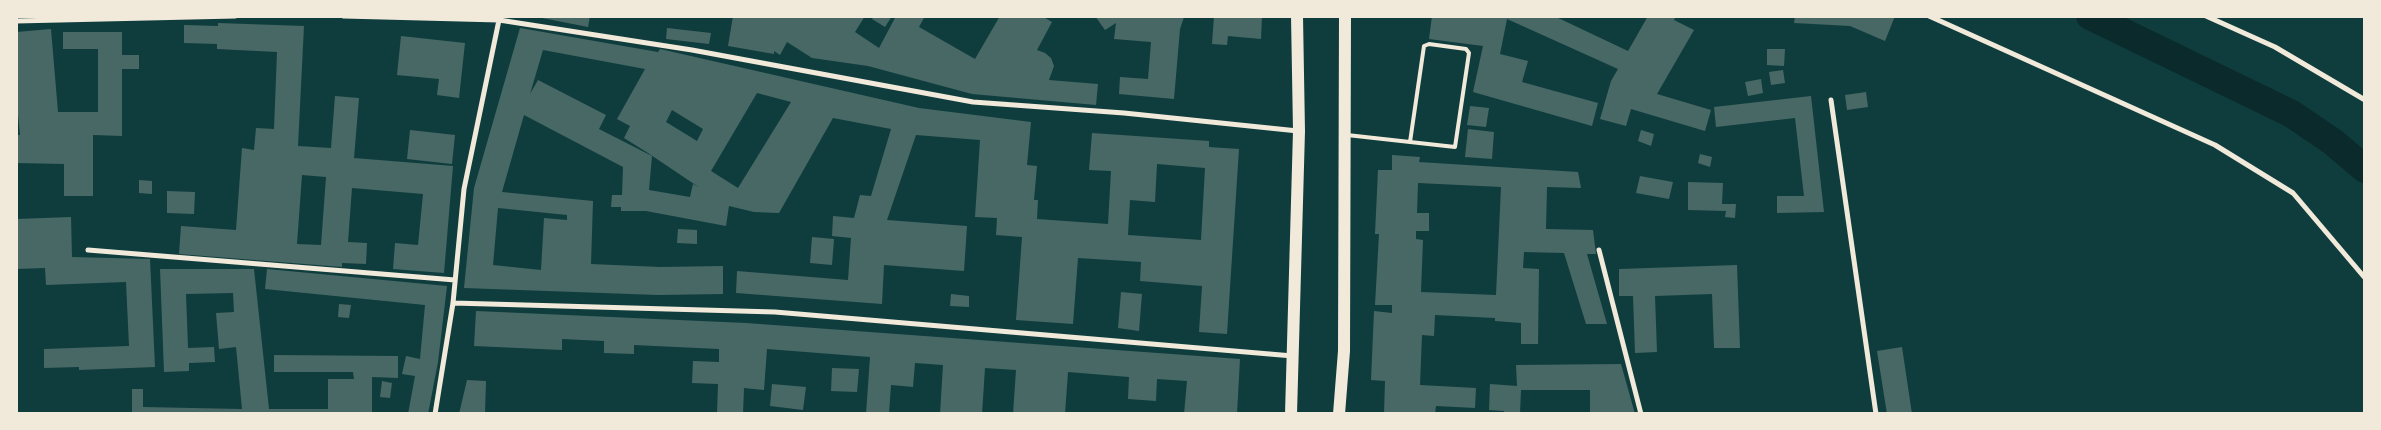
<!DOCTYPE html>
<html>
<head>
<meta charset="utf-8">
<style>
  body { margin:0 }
  #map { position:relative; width:2381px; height:430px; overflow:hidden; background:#0f3d3e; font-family:Montserrat,sans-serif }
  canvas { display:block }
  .frame { position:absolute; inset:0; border:18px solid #f1e9da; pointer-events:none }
</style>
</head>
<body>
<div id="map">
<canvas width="2381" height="430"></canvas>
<div class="frame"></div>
</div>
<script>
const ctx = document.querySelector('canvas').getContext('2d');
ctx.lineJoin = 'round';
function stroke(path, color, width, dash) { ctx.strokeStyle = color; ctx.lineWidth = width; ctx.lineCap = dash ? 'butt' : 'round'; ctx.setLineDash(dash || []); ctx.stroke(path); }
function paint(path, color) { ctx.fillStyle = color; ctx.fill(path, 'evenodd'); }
stroke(new Path2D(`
  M2090 16 2292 114 2333 142 2365 169`), '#0a2a2b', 28);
paint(new Path2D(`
  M532 16H590L588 27Z
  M733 16H865L855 32 879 48 896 16H925L919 27 975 59 1000 16H1042L1052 22 1037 50 1045 53 1051 58 1054 66 1049 80 1098 84 1096 105 972 94 868 66 812 58 787 42 780 55 774 51V54L728 46Z
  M874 16H892L885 27 872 19Z
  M1095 16 1184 17 1180 29 1174 99 1119 94 1120 77 1148 79 1151 42 1114 39 1116 23 1105 30Z
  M1214 16H1262L1261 39 1228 36 1227 45 1212 44Z
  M1432 16H1554L1628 51 1648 16H1676L1674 20 1694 30 1657 94 1711 110 1705 131 1631 109 1626 126 1600 119 1611 81 1618 69 1507 19 1500 54 1528 61 1522 82 1598 103 1592 126 1473 92 1483 46 1429 39Z
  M1795 16H1895L1885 41 1850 26 1794 23Z
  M218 23 304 26 298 146 331 148 335 96 359 98 354 158 453 166 444 273 393 269 395 243 418 245 423 194 352 188 348 242 367 243 366 264 342 263V267L179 254 181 226 236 230 242 148 254 150 256 128 274 129 277 52 217 49V44L184 43V25L218 26ZM302 175 326 177 321 245 297 244Z
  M520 28 658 52 660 49 919 108 1031 122 1027 165 1037 166 1034 200H1038L1037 219 1108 224 1111 171 1089 170 1092 133 1209 141V147L1239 149 1227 334 1199 332 1202 286 1140 281 1141 262 1126 261 1078 258 1073 324 1016 320 1022 237 996 235 997 218 975 217 980 140 916 135 887 220 967 226 964 271 884 265 882 304 736 293 737 271 848 280 851 238 832 236 833 216 854 218 860 195 871 196 891 129 833 118 779 213 754 212 729 206 726 226 646 211H621V207H611L612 195H622L623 167 524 115 502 192 593 201 591 264 660 267 723 266V294L658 295 464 288 474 188ZM543 50 645 69 617 119 630 126 624 138 648 153 700 188 693 184 690 197 649 190 652 156 599 129 606 115 538 80 530 94ZM757 93 791 102 738 188 711 171ZM672 110 703 129 697 141 666 122ZM1157 164 1205 168 1201 240 1128 235 1130 200 1155 202ZM498 208 567 215V220L544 218 541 270 493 265Z
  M667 28 711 33 709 44 666 39Z
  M51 29 58 112H98V49H63V32H122V55H139V69H122V136L93 135V196H64V164L16 163V135H20L16 95V32Z
  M401 36 465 43 459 98 437 95 439 79 397 75Z
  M1767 49H1785L1784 66 1767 65Z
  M1783 70 1785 83 1771 85 1769 72Z
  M1761 79 1763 93 1748 96 1745 82Z
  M1866 92 1868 107 1847 110 1845 95Z
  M1811 96 1824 212 1777 213V196H1804L1795 118 1716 127 1714 107Z
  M1470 106 1489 108 1486 127 1467 125Z
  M1468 129 1494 132 1492 159 1465 157Z
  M410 130 455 135 452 164 407 159Z
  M1641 130 1654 134 1651 146 1638 141Z
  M1700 154 1712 157 1710 167 1698 163Z
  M1392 155 1420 157 1419 162 1578 172 1581 188 1547 187 1546 229 1593 230 1596 254H1587L1607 324H1586L1564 253 1524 252 1523 268 1539 269 1538 344H1521V323L1495 321V318L1435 315 1434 336 1422 335 1420 385 1476 388 1475 408 1436 406 1435 414H1384L1385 381 1371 380 1374 311 1392 313V305H1375L1379 234H1375L1378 170H1392ZM1418 183 1501 187 1496 295 1421 292 1423 240 1416 239V231H1429V213H1417Z
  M1640 176 1673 182 1669 199 1636 193Z
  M139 180 152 181V194L139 193Z
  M1688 182 1723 183 1722 204H1736L1735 218 1725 217 1726 211 1688 210Z
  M167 191 195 192 194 214 167 213Z
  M71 217 72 257 150 259 155 367 79 370V367L44 368V349L129 346 126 282 46 285 45 268 16 269V219Z
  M678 229 697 230V244L677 243Z
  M812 237 834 239 832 265 810 263Z
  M1737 265 1740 348H1714L1712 294 1655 296 1657 352 1635 353 1633 296H1619V269Z
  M160 269H254L269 409H328V379H354L353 372H274V355L398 356V378L372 377V414H132V389H143V407L242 409 236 347 219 349 216 313 234 312 233 293 186 294 188 348 214 347 215 362 189 363V371L164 372Z
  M267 269 447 286 438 362 428 414H408L415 376 402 374 406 356 420 359 425 305 265 289Z
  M1121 292 1142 294 1139 331 1118 328Z
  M951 294 969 296V307L950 306Z
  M339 304 351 305 349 318 338 317Z
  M476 311 746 323 1240 359 1237 414H1184L1187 381 1157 379 1156 401 1128 399 1129 377 1068 372 1065 414H1013L1016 370 985 368 982 414H940L943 365 915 363 913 387 891 385 889 414H866L870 357 767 349 764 390 744 388 743 414H717L718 384 692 383 693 361 719 362V349L634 345V354L604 353V341L562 339V350L474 346Z
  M1902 347 1912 414H1887L1877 351Z
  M1621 364 1635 414H1590V390H1521L1520 414H1504V411L1489 410 1490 384 1517 386 1516 365Z
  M832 368 859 369 857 392 831 391Z
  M467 380 486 381 485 414H459Z
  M382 381 392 383 390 398 380 397Z
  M772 384 806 387 803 410 770 406Z`), '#486865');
stroke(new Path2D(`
  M1347 135 1455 147 1469 53 1466 49 1429 44 1424 46 1410 142`), '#f1e9da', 4);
stroke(new Path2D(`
  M344 16 499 20 692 50 973 102 1124 113 1298 131
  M1929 16 2215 145 2293 193 2365 278
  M2206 16 2275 47 2365 100
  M16 21 235 16
  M1831 100 1876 414
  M88 250 455 280
  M1599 250 1641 414
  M453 303 775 312 1293 356
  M435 414 453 303 464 189 499 20`), '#f1e9da', 5);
stroke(new Path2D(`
  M1291 414 1299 131 1297 16
  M1339 414 1344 351 1345 16`), '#f1e9da', 12);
</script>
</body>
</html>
